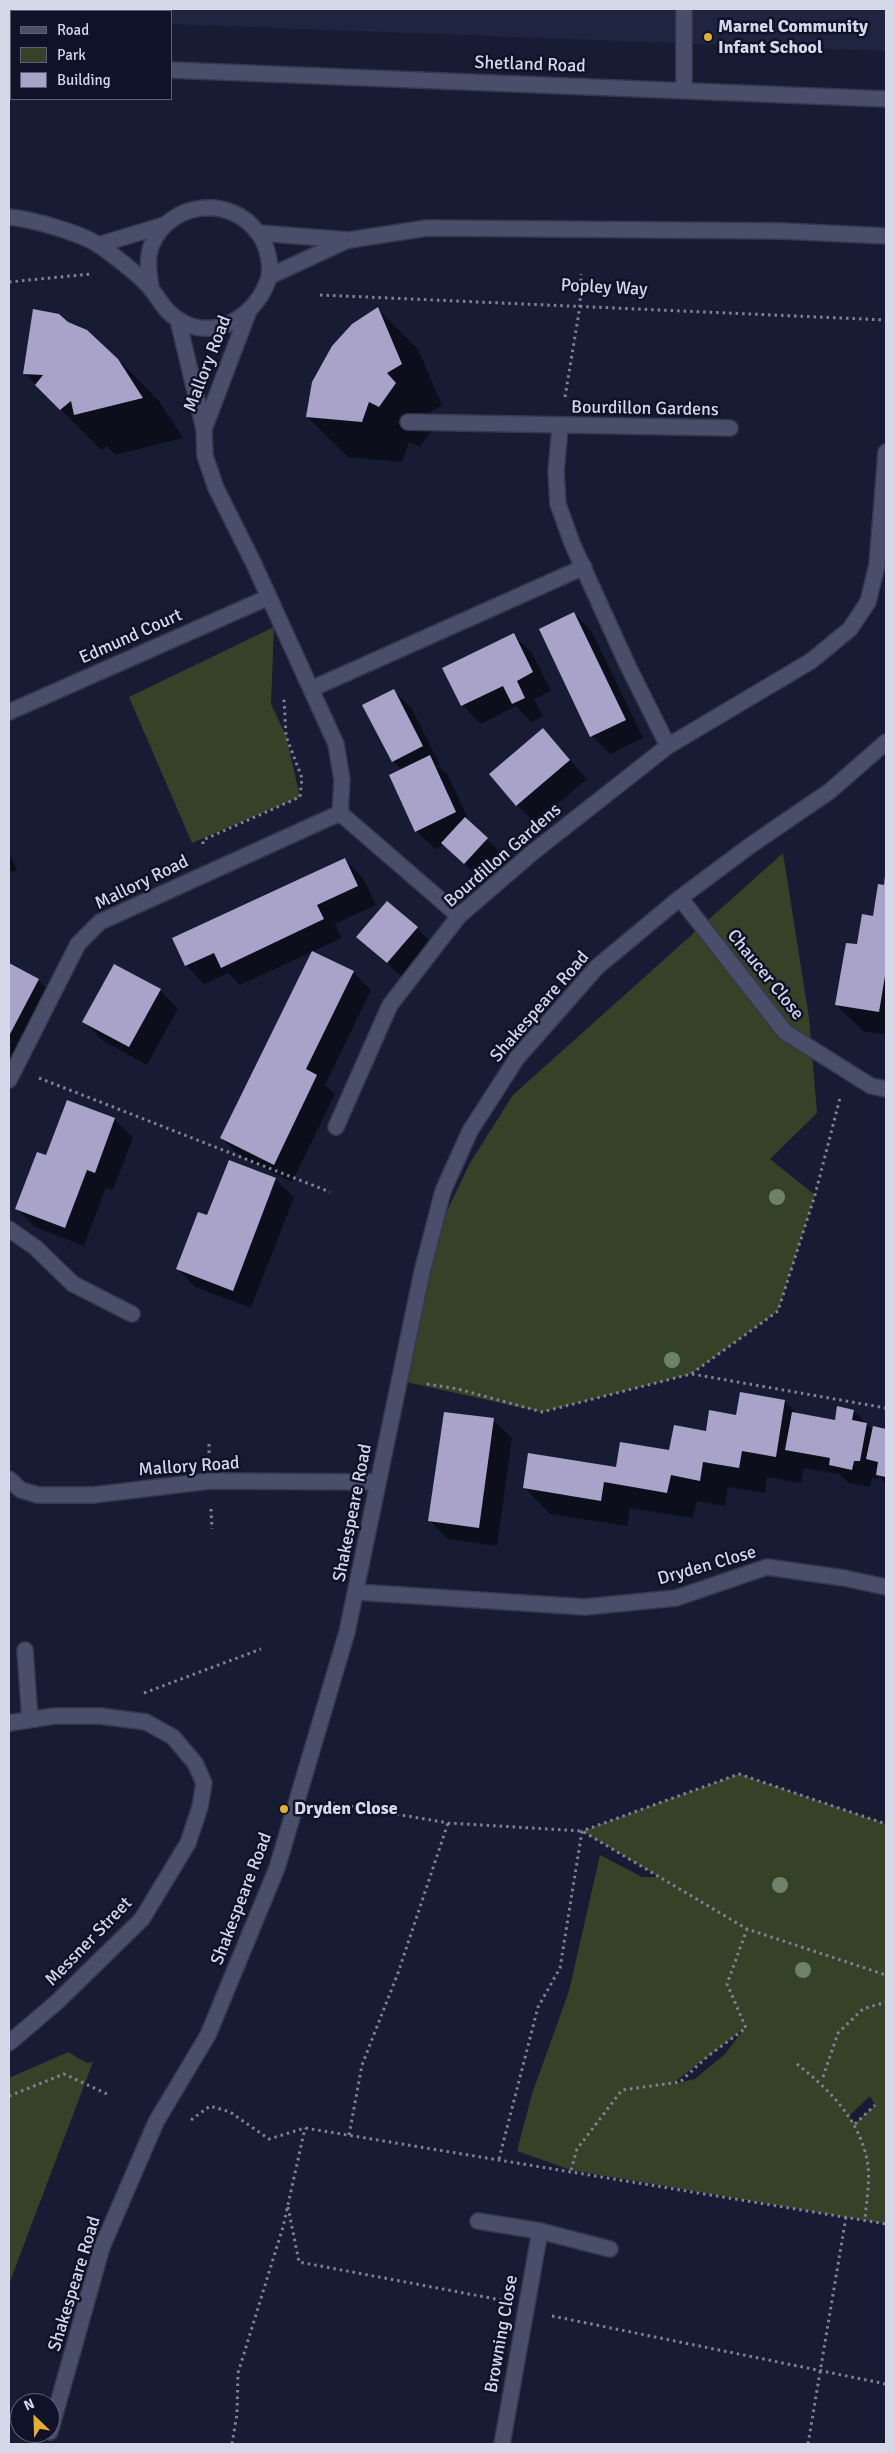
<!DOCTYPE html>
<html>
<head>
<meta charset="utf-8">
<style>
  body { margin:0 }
  #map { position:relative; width:895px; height:2453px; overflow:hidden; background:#171c34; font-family:Signika,sans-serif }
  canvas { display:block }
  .frame { position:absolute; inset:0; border:10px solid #d4d8e9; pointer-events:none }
  .legend { position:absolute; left:10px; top:10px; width:162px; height:90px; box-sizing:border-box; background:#0f1229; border:1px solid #5e6176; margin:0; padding:6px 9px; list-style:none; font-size:15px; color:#d4d8e9 }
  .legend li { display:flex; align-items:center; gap:10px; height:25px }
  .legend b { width:25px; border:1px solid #5e6176 }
  .north { position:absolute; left:10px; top:2393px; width:50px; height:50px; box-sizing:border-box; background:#0f1229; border:1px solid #5e6176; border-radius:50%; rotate:336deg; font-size:14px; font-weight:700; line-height:20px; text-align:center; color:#d4d8e9 }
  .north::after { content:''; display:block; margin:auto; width:18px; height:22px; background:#e1af34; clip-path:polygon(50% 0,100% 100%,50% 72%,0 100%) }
</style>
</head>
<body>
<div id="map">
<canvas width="895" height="2453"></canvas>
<div class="frame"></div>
<ul class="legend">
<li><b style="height:6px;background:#494f6b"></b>Road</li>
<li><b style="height:14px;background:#354228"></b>Park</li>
<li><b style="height:14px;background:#a9a2c9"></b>Building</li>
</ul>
<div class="north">N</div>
</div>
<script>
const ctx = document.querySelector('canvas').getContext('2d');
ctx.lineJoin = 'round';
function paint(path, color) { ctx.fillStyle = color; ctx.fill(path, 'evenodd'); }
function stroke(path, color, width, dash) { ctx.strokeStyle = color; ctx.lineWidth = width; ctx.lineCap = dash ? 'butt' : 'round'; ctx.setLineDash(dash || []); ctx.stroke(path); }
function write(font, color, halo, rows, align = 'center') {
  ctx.font = font + ' Signika,sans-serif'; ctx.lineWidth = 5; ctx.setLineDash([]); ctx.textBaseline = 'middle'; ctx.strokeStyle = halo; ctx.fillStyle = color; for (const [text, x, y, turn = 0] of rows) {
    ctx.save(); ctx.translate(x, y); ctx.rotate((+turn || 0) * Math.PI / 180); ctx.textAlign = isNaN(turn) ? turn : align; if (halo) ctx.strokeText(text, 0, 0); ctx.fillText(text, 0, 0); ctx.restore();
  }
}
paint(new Path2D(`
  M117 9H886V51L171 24V11H117Z`), '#1f2441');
paint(new Path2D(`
  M274 627 271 704 286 736 300 797 192 843 129 697Z
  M783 853 809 1018 817 1113 770 1159 815 1195 778 1311 691 1374 542 1412 406 1382 426 1255 470 1163 513 1095Z
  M739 1774 886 1824V2224L571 2170 517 2151 532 2094 569 1991 600 1855 642 1877H659L582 1831ZM744 2029 725 2054 695 2079 672 2084ZM870 2096 875 2105 855 2123 849 2116Z
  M68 2052 87 2063 93 2062 9 2284V2078Z`), '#354228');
paint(new Path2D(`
  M378 309 418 349 442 405 426 415 436 424 420 447 409 442 402 462 348 457 307 417Z
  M118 359 159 401 183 438 116 455 107 446 101 450 24 373Z
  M574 613 592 632 643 738 610 754 592 736Z
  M514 635 532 653 551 691 534 699 543 716 531 722 516 706 481 724 462 705Z
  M393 690 412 709 440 765 438 766 448 775 470 823 505 857 483 881 444 845 435 849 416 831 402 770 393 761Z
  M543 730 587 779 535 823 517 805Z
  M9 852 17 870 9 873Z
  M345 859 363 878 376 905 335 924 342 938 240 985 228 973 204 984 186 965Z
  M886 877V1035L863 1031 836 1005 858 946 874 917Z
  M417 928 435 946 406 980 357 937Z
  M9 964 38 980 57 998 9 1089Z
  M353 972 371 990 325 1085 335 1094 292 1182 240 1156 221 1138Z
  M160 990 178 1009 147 1065 102 1040 84 1022Z
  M114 1119 133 1138 113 1190 106 1187 84 1246 35 1227 16 1208 47 1157Z
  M275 1179 294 1197 251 1308 195 1287 177 1268 208 1217Z
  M785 1401 798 1415 836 1421 854 1411 873 1430 874 1427 886 1430V1484L879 1476 878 1479 872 1478 870 1487 849 1483 839 1474 804 1468 801 1483 767 1477 765 1493 728 1487 725 1506 697 1501 693 1518 630 1508 627 1526 550 1514 524 1487 617 1469 670 1452 737 1416Z
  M493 1420 512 1438 497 1546 448 1539 430 1521Z`), '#0007');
paint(new Path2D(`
  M378 307 402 364 387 373 396 383 379 407 369 402 362 422 306 417 312 382 332 346 352 324Z
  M33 309 59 314 68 322 87 330 118 359 143 398 74 415 71 401 60 410 35 385 43 375 23 374Z
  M574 612 626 720 590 737 539 629Z
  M514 633 533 672 517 681 525 698 512 704 503 686 461 706 442 668Z
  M394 689 423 746 392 762 362 705Z
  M543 728 570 760 516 806 489 774Z
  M430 755 456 812 415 832 389 775Z
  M465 817 488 838 464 864 441 843Z
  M345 858 358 886 317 905 324 919 221 968 214 953 185 966 172 938Z
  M885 876 886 970 879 1012 835 1005 846 943 857 944 862 914 873 916 878 884 884 885Z
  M387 901 418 927 387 963 356 937Z
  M312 951 354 971 306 1069 317 1075 274 1165 220 1138Z
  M9 963 39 979 9 1036Z
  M114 964 161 989 129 1047 82 1022Z
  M67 1100 115 1118 95 1173 87 1170 65 1228 15 1209 37 1152 46 1155Z
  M229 1160 276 1178 233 1291 176 1269 198 1212 207 1215Z
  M740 1392 785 1400 776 1457 742 1451 739 1468 703 1462 700 1481 671 1475 667 1493 604 1482 601 1501 523 1488 528 1453 616 1467 620 1442 669 1450 674 1425 706 1431 709 1410 736 1415Z
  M837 1406 854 1410 852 1420 867 1423 860 1461H854L852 1470 829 1465 830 1458 785 1450 792 1412 835 1420Z
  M444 1412 494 1418 479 1528 428 1521Z
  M873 1426 886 1429V1477L876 1475 878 1462 866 1459Z`), '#a9a2c9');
const minor = new Path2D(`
  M684 9V91
  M9 69H11
  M171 70 886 99
  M9 217C32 219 80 233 99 245 112 254 142 277 151 289 161 301 165 312 179 320 213 342 254 317 267 283 273 269 268 245 258 233 231 195 171 201 152 244 146 258 149 274 151 288
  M259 233 349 240 427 228 782 231 886 236
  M98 245 164 225
  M270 276 348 240
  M178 320 204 429 205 456 216 488 253 562 336 744 342 780 340 813
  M408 422 730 428
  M560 427 556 472 558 504 572 543 627 664 668 746
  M204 429 248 313
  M311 689 584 567
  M9 712 269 597
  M340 813 459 916
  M680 898 785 1032 871 1086 886 1089
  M9 1080 78 944 100 922 340 813
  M336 1127 390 1005 459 916 532 853 668 746 811 661 850 629 868 602 877 565 886 452
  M9 1229 36 1248 73 1284 132 1314
  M9 1479 21 1490 38 1495H93L210 1481 378 1482
  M356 1592 585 1607 676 1598 767 1567 844 1578 886 1587
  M25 1650 30 1720
  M9 1723 54 1716H100L146 1722 173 1737 195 1763 204 1783 200 1807 188 1843 142 1919 57 2002 9 2043
  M478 2221 540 2231 610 2249
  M50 2432 102 2247 156 2122 208 2035 277 1868 347 1632 422 1272 443 1191 470 1131 517 1058 597 967 680 898 751 845 830 791 886 742
  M502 2444 540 2231`);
stroke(minor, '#36384c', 18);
stroke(new Path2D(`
  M106 11V9
  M9 282 91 274
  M320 295 886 320
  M565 397 580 306 581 274
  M203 844V840L300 797 302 778 286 736 284 699
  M39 1078 330 1192
  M692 1374 886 1408
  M427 1384 458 1389 542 1412 691 1374 778 1311 815 1195 840 1098
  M209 1444V1453
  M211 1509 212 1529
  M144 1693 261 1649
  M326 1802 448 1823 582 1831 747 1929 886 1975
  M797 2064C830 2090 862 2122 868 2166 870 2183 866 2203 865 2220
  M823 2077 838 2033 863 2009 886 2002
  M9 2096 64 2074 107 2094
  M191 2120 210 2106 230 2112 269 2139 305 2128 886 2224
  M855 2124 875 2105
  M349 2135 362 2065 398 1973 448 1823
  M499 2159 538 2007 560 1968 582 1831 739 1774 886 1824
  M571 2170 577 2149 622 2090 680 2082 708 2056 746 2028 727 1984 747 1929
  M288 2207 299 2262 501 2300
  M552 2316 886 2384
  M232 2444 237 2414 238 2373 283 2227 305 2128
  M808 2444 846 2217`), '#7f8397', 3, [2.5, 4]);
stroke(minor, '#494f6b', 15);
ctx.fillStyle = '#6e816b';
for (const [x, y] of [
  [777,1197],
  [672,1360],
  [780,1885],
  [803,1970]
]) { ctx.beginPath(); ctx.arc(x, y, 8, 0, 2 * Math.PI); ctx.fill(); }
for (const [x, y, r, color] of [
  [708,37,5,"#e1af34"],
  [284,1809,5,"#e1af34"]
]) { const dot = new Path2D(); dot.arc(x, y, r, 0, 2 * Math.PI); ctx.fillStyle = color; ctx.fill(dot); stroke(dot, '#0f1229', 2); }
write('bold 18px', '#d4d8e9', '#0f1229', [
  ["Marnel Community",718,27],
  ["Infant School",718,48],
  ["Dryden Close",294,1809]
], 'left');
write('18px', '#d4d8e9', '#0f1229', [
  ["Shetland Road",530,65,2],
  ["Popley Way",604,288,3],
  ["Mallory Road",208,364,-69],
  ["Bourdillon Gardens",645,409,1],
  ["Edmund Court",131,637,-24],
  ["Bourdillon Gardens",503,856,-41],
  ["Mallory Road",142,883,-26],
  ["Chaucer Close",765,975,51],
  ["Shakespeare Road",540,1007,-49],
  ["Mallory Road",189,1467,-4],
  ["Shakespeare Road",353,1513,-79],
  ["Dryden Close",707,1566,-16],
  ["Shakespeare Road",242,1899,-69],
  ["Messner Street",89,1942,-46],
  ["Shakespeare Road",75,2284,-73],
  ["Browning Close",502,2334,-80]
]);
</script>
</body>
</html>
